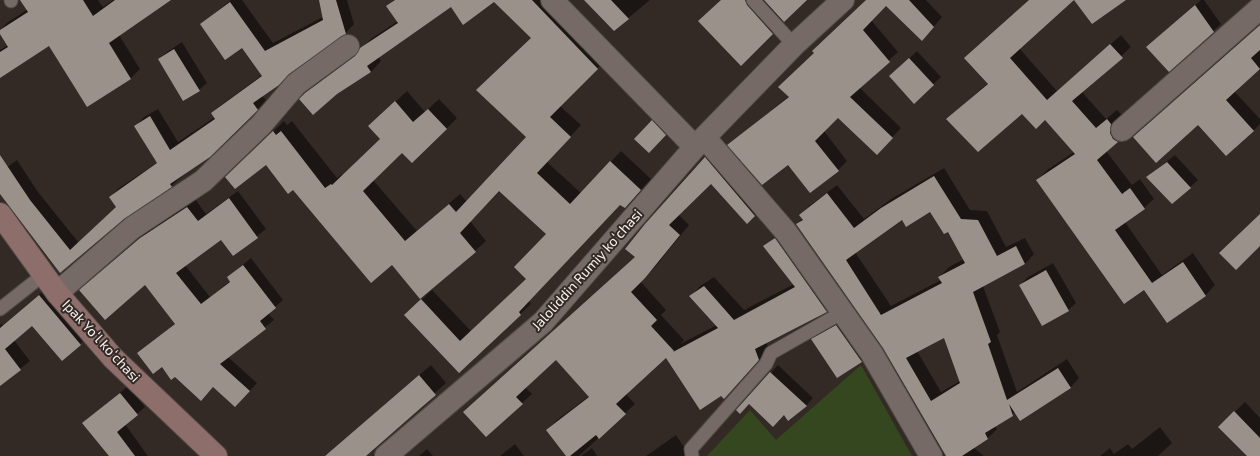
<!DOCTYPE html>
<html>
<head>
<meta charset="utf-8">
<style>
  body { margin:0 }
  canvas { display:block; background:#332a26 }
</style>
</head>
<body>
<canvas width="1260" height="456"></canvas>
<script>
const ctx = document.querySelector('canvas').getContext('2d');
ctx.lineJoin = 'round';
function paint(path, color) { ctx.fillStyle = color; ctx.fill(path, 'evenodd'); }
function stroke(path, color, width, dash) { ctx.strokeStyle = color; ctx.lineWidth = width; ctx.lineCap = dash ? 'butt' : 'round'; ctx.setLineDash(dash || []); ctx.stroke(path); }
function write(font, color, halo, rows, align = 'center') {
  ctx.font = font + ' "Exo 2",sans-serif'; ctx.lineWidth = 4; ctx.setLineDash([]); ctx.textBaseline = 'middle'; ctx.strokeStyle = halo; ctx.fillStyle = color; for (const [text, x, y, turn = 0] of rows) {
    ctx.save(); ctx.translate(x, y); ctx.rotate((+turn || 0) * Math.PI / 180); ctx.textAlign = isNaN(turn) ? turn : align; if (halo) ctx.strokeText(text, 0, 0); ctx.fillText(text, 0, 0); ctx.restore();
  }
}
paint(new Path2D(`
  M861 365 912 456H707L750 410 776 440Z`), '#34471e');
paint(new Path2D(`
  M22 0H98L103 7 113 0H169L119 35 140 69 131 78 87 106 49 45 0 77V50L8 45 0 30 8 22 28 9Z
  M231 0H242L273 43 323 17 320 0H347L354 24 346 33 290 71 262 96 266 100 251 116 171 186 123 218 61 272 0 192V172L17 160 38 192 79 243 117 206 110 197 119 188 158 162 136 126 144 117 158 109 178 142 215 117 212 113 221 105 262 75 242 47 201 24Z
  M394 0H554L608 58 560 106 581 125 547 162 581 193 621 151 651 179 625 207 621 203 529 301 531 304 459 372 416 305 432 290 471 331 527 278 547 234 500 189 470 221 486 241 475 251 392 264 293 189 266 164 226 177 284 121 287 125 292 121 337 178 342 174 343 175 382 138 380 116 407 91 425 112 439 99 457 118 446 129 402 152 373 180 417 231 460 194 467 202 527 137 532 38 495 1 451 6 378 56 381 61 371 72 305 94 317 83 359 51 372 38 398 21 388 6Z
  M585 0H650L614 30Z
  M721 0H805L741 65Z
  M867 0H926L942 17 931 30 886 5 871 20 898 52 859 87 901 128 886 144 838 116 824 131 847 161 838 170 788 164 729 145 789 96Z
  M1030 0H1073L1019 48 1057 91 1121 35 1131 47 1082 92 1106 119 1117 110 1121 114 1119 123 1127 132 1106 151 1132 185 1140 179 1154 199 1144 208 1125 222 1162 275 1193 253 1215 285 1206 295 1168 322 1144 288 1037 180 1047 170 1074 152 1045 119 1022 112 947 119 988 83Z
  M1201 0H1204L1221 24 1169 71 1147 47Z
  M1260 25V68L1234 91 1260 119V124L1253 131 1198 124 1143 128Z
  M182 42 207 83 199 90 159 59 167 52Z
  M917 51 941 77 914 102 898 69Z
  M660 114 672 126 656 144 652 121Z
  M715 148 765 205 747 223 711 182 678 214 689 225 655 267 640 281 666 310 661 315 684 340 680 344 717 325 691 296 700 286 714 277 744 310 794 284 765 246 785 229 836 301 826 311 766 342 769 349 724 398 666 357 626 394 635 404 579 456H568L547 430 557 420 589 396 556 359 525 387 532 394 522 403 465 412 636 257 646 224Z
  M1175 155 1198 180 1190 187 1147 177Z
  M944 168 970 210 987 211 1006 247 1025 238 1034 254 1025 264 983 286 1000 332 997 335 1017 392 1067 359 1079 378 1070 388 1015 412 995 426 997 429 988 438 973 447 984 456H948L884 347 797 224 803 218 800 215 809 206 837 185 864 219 891 199ZM931 211 949 230 964 259 949 267 939 277 941 280 891 306 855 252 902 218ZM944 336 960 381 941 392 917 351Z
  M238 191 266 229 233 255 221 238 185 265 210 297 230 281 228 277 251 258 283 300 268 313 274 320 228 357 257 383 243 398 214 386 209 392 175 376 162 366 138 353 176 323 145 284 89 282 149 230 195 199 206 214Z
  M1053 263 1076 303 1068 310 1020 285 1028 277Z
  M48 287 90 335 62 360 32 325 14 340 30 361 0 385V325L2 324 3 325Z
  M844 318 869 353 861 361 837 376 813 339 820 332Z
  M431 365 446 383 364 456H325Z
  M778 365 813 398 806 406 784 414 749 403 737 410Z
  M128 386 145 407 125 424 148 456H110L84 423Z
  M1245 402 1260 418V456H1248L1219 427Z
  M1160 427 1172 443 1158 456H1100L1110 448 1114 454 1128 444 1132 449Z
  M676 435 690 456H646Z
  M515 444 524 456H500Z
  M592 448 597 456H581Z
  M427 449 433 456H419Z`), '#0007');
paint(new Path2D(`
  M20 0H83L93 16 115 0H171L109 43 131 79 87 107 49 46 0 78V52L8 47 0 34V30L28 12Z
  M319 0H336L346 34 289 74 279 85 253 103 258 110 210 157 170 184 172 187 124 219 60 273 0 194V155L30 200 70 250 116 207 109 197 157 163 134 126 150 116 170 150 215 119 211 113 262 76 242 48 225 60 200 24 230 2 265 51 323 20Z
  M395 0H532L598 69 550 117 571 137 537 173 570 204 610 161 641 190 625 208 620 205 519 312 521 315 459 373 404 315 421 299 460 341 526 279 514 267 546 234 499 191 460 233 476 252 420 299 392 265 371 283 293 190 288 194 266 165 235 189 225 177 273 131 276 135 281 131 325 188 331 184 332 185 380 139 368 126 395 101 413 122 428 109 447 129 412 163 402 153 363 191 405 241 449 204 456 212 526 137 476 90 531 38 494 2 463 25 451 7 367 66 371 72 337 94 313 115 299 99 305 93 355 56 360 48 398 23 386 6Z
  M584 0H611L629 19 614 31Z
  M721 0H745L747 5 773 34 741 66 698 21Z
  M764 0H807L784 22Z
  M866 0H909L934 27 922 41 886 6 863 30 890 62 850 97 893 138 877 155 838 118 815 141 839 171 810 193 788 165 762 185 727 145 789 97 778 87 814 53 812 51Z
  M1029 0H1126L1092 24 1074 0 1010 58 1047 100 1110 44 1123 58 1072 101 1096 128 1107 119 1111 124 1110 133 1113 139 1118 142 1097 160 1122 194 1130 188 1145 209 1115 230 1152 283 1183 262 1206 296 1167 323 1144 290 1124 304 1036 180 1075 154 1045 120 1036 129 1022 114 978 152 946 119 988 84 964 58Z
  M1195 5 1214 32 1169 72 1146 47Z
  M1260 25V50L1251 58 1260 69 1226 100 1254 131 1226 156 1198 125 1156 163 1133 137Z
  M174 49 200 91 183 101 158 59Z
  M909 58 934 85 914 104 889 76Z
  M652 120 666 135 649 153 634 139Z
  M705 157 755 216 747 224 711 184 669 225 680 235 645 278 631 292 657 320 651 326 674 351 673 352 718 328 689 296 704 286 734 320 795 287 763 246 775 238 827 312 755 349 759 360 724 399 721 396 700 410 666 358 616 404 626 414 599 439 596 435 570 456H566L546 430 589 397 556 360 516 397 523 404 486 437 463 412 635 257 625 249 645 224Z
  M1167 162 1191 188 1172 204 1146 177Z
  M934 176 961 219 978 220 997 256 1016 246 1025 264 973 292 991 342 988 344 1007 400 1058 368 1071 388 1020 421 1009 404 1013 416 985 433 988 439 962 456H946L883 348 796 224 803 220 799 215 827 193 854 228 881 208ZM930 212 944 234 948 232 965 263 938 277 942 283 881 315 846 260 902 220 906 227ZM944 338 960 383 931 401 906 358Z
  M229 198 258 238 233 256 221 240 176 273 201 304 230 282 227 277 243 265 276 308 260 321 266 329 220 364 250 391 235 407 213 387 201 401 175 377 171 380 162 367 153 374 137 353 175 324 145 285 105 320 79 290 140 238 187 207 198 221Z
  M1260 214V246L1236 270 1219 253Z
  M1046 270 1069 311 1042 326 1019 285Z
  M39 295 81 345 62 361 32 326 5 349 21 370 0 386V328Z
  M836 325 862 362 837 378 811 339Z
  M770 372 807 406 788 421 784 415 773 427 749 404 740 414 736 410Z
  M419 375 436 395 423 406 366 456H325Z
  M120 393 138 415 117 432 135 456H109L82 423Z
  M1234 411 1260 438V456H1247L1218 427Z`), '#9a928a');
const lane = new Path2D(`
  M11 0V1
  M753 0 794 45
  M0 309 43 275
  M692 456 691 449 766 364 771 353 843 312`);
const street = new Path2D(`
  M552 0 695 147
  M1122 130 1260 8
  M705 138 786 232 872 354 931 456
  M57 293 132 228 203 181 261 125 296 84 348 46
  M386 456 543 322 695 147 794 45 843 0`);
const secondary = new Path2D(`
  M0 214 57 293 113 358 216 456`);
stroke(lane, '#504945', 15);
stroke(street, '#504945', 24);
stroke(secondary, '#504945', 24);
stroke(lane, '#756a65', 13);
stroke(street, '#756a65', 22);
stroke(secondary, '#8e6e6b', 22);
write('14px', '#f8f2ef', '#332a26', [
  ["Jaloliddin Rumiy koʻchasi",587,270,-48],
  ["Ipak Yoʻl koʻchasi",101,341,47]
]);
</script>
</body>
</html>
